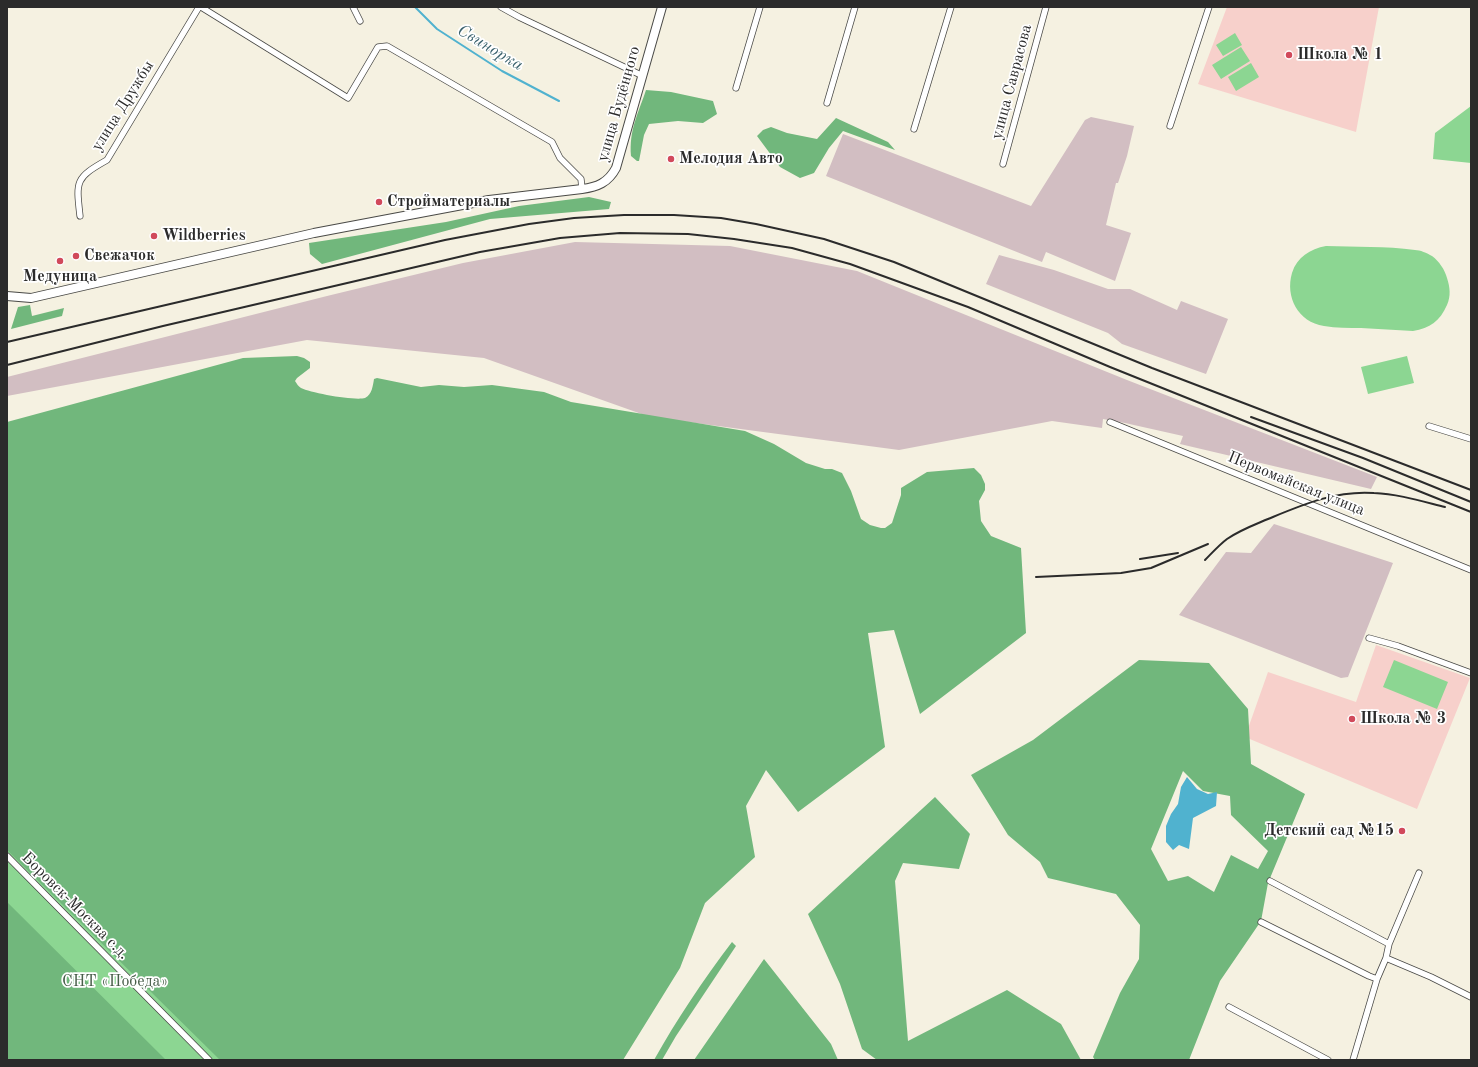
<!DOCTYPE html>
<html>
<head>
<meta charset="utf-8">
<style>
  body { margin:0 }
  #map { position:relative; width:1478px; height:1067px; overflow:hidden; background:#f5f1e1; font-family:"Old Standard TT",serif }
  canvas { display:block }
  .frame { position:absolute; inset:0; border:8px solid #2b2b2b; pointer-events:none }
</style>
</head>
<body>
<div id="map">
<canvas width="1478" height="1067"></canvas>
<div class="frame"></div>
</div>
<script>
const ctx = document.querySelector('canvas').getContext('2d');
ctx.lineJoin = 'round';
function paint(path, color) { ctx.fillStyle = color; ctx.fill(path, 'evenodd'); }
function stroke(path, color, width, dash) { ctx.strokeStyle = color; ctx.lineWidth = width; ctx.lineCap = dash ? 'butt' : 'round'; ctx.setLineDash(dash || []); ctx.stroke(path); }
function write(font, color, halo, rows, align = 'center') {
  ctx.font = font + ' "Old Standard TT",serif'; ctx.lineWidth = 3.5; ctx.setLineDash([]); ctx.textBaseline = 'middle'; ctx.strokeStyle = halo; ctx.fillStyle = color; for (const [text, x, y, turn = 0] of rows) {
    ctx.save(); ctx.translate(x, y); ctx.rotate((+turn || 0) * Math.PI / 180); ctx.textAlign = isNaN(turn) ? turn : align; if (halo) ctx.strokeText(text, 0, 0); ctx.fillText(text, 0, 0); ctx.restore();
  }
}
paint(new Path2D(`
  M1227 7H1379L1356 132 1198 84Z
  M1376 645 1470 678 1417 809 1245 737 1268 672 1356 702Z`), '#f7d0cb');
paint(new Path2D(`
  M1091 117 1134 126 1127 156 1118 183H1116L1106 225 1131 233 1115 281 1046 252 1042 262 826 176 843 134 1031 206 1085 120Z
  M575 242 730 246 857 271 1127 380 1377 477 1371 489 1180 444 1183 436 1125 423 1103 419 1102 428 1052 421 899 450 650 417 484 358 307 340 7 396V377L327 296 463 263Z
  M999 255 1054 270 1108 289H1130L1177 310 1181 301 1228 319 1206 374 1122 344 1108 333 986 284Z
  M1274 524 1393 563 1348 677 1341 678 1179 615 1226 552 1251 553Z`), '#d2bec2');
paint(new Path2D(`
  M1235 33 1242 45 1223 56 1216 45Z
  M1241 47 1250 61 1221 79 1212 65Z
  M1251 63 1259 77 1236 91 1228 77Z
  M1471 106V163L1433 159 1435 133Z
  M1326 246C1355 247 1386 246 1415 250 1420 250 1427 253 1432 256 1439 261 1445 270 1447 278 1450 287 1451 296 1447 305 1440 321 1430 328 1413 331 1396 330 1378 329 1361 328 1349 328 1336 328 1324 326 1298 322 1285 297 1292 273 1297 257 1310 249 1326 246Z
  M1407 356 1414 383 1368 394 1361 367Z
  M1394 660 1448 682 1437 709 1383 687Z
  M7 845 223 1060H164L7 904Z`), '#8cd692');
paint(new Path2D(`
  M646 90 671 92 713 101 717 114 703 123 678 121 649 124 644 135 639 161H637L631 156C629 130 638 114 646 90Z
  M836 118 888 142 895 150 843 131 829 148 814 173 800 178 780 167 757 136 763 130 771 127 787 133 817 139Z
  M589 197 611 202 609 209 490 219 322 264 310 254 309 243 446 222 519 206Z
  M30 305 32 316 64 308 62 316 11 329 18 307Z
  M297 356 304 358 310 362V368L297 378 295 381C297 384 298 386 301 388 311 393 355 401 365 398 372 395 373 385 374 379L377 378 421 387 439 385 464 387 492 385 544 392 571 402 745 431 774 444 806 463 825 469H832L842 473 851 491 861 519 870 525 881 528H885L892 523 901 495V488L927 472 974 468 981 475 985 484V490L979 501 981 521 991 536 1021 548 1026 633 920 714 894 630 868 633 885 747 798 812 766 770 746 806 755 857 705 903 680 968 623 1060H220L7 850V422L243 358Z
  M1139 660 1209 663 1248 709 1251 764 1305 794 1268 883 1261 921 1220 981 1189 1060H1095L1093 1057 1120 993 1139 959 1140 925 1116 894 1048 878 1040 862 1008 835 971 775 1033 740ZM1183 771 1203 791 1230 796 1231 815 1268 851 1258 869 1231 855 1214 892 1188 876 1168 881 1151 849Z
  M935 797 970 834 959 869 903 863 895 881 908 1041 1007 990 1061 1024 1081 1060H877L862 1049 840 984 808 914Z
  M7 902 166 1060H7Z
  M732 942 736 946 676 1036 662 1060H654C677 1019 703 980 732 942Z
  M764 959 831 1044 838 1060H694Z`), '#71b77c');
paint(new Path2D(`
  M1187 777 1197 789 1208 794 1217 792 1216 806 1193 818 1189 849 1179 845 1173 850 1166 842V826L1171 814 1178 804 1181 787Z`), '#50b2cf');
stroke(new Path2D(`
  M415 7 437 29 502 71 559 101`), '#50b2cf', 2);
const street = new Path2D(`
  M201 7 348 98 378 47 387 46 552 142 560 158 581 179 582 189
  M353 7 360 21
  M501 7 519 17 643 76
  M736 88 760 7
  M827 103 855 7
  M1170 126 1209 7
  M914 129 951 7
  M1003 164 1046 7
  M80 216C76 181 75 178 107 160L199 7
  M1110 422 1471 570
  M1429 426 1471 439
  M1369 638 1398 646 1471 673
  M7 856 209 1060
  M1270 881 1389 944
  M1261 922 1369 976 1377 979
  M1386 958 1431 977 1471 997
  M1229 1007 1328 1060
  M1353 1060 1377 979 1386 958 1389 944 1419 873`);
const secondary = new Path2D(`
  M7 296 31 298 314 233 388 219 489 200 582 189C597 187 608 183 616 168L662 7`);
stroke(street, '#494946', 7);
stroke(secondary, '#494946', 10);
stroke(street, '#fff', 5.5);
stroke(secondary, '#fff', 8);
stroke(new Path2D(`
  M7 342 445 240 529 224 574 218 624 215H674L721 218 756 224 824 239 894 262 1152 368 1471 490
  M7 365 163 326 480 252 560 238 620 233 688 234 734 239 792 248 850 264 968 307 1110 367 1471 512
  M1251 417 1363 458 1471 502
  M1140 559 1178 553
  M1205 560C1212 553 1219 545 1227 539 1240 530 1254 525 1268 519 1302 505 1336 490 1374 493 1398 494 1421 501 1445 507
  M1036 577 1121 573 1151 568 1208 544`), '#2b2b2b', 2);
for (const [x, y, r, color] of [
  [1289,55,4,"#d1495b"],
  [671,159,4,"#d1495b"],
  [379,202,4,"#d1495b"],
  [154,236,4,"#d1495b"],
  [76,256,4,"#d1495b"],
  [60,261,4,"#d1495b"],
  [1352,719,4,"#d1495b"],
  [1402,831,4,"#d1495b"]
]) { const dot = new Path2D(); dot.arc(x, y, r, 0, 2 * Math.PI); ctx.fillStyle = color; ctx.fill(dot); stroke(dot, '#fff', 1.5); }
write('bold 16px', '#2b2b2b', '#fff', [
  ["Школа № 1",1297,55],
  ["Мелодия Авто",679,159],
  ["Стройматериалы",387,202],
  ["Wildberries",162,236],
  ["Свежачок",84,256],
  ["Медуница",60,277,"center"],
  ["Школа № 3",1360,719],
  ["Детский сад №15",1394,831,"right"]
], 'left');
write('16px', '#2b2b2b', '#fff', [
  ["улица Саврасова",1012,82,-75],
  ["улица Будённого",619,104,-74],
  ["улица Дружбы",123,106,-58],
  ["Первомайская улица",1296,484,22],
  ["Боровск-Москва с.д.",75,906,45]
]);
write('16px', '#485e4a', '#fff', [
  ["СНТ «Победа»",115,982]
]);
write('italic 17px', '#3a616d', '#fff', [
  ["Свинорка",490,48,31]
]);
</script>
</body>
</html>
